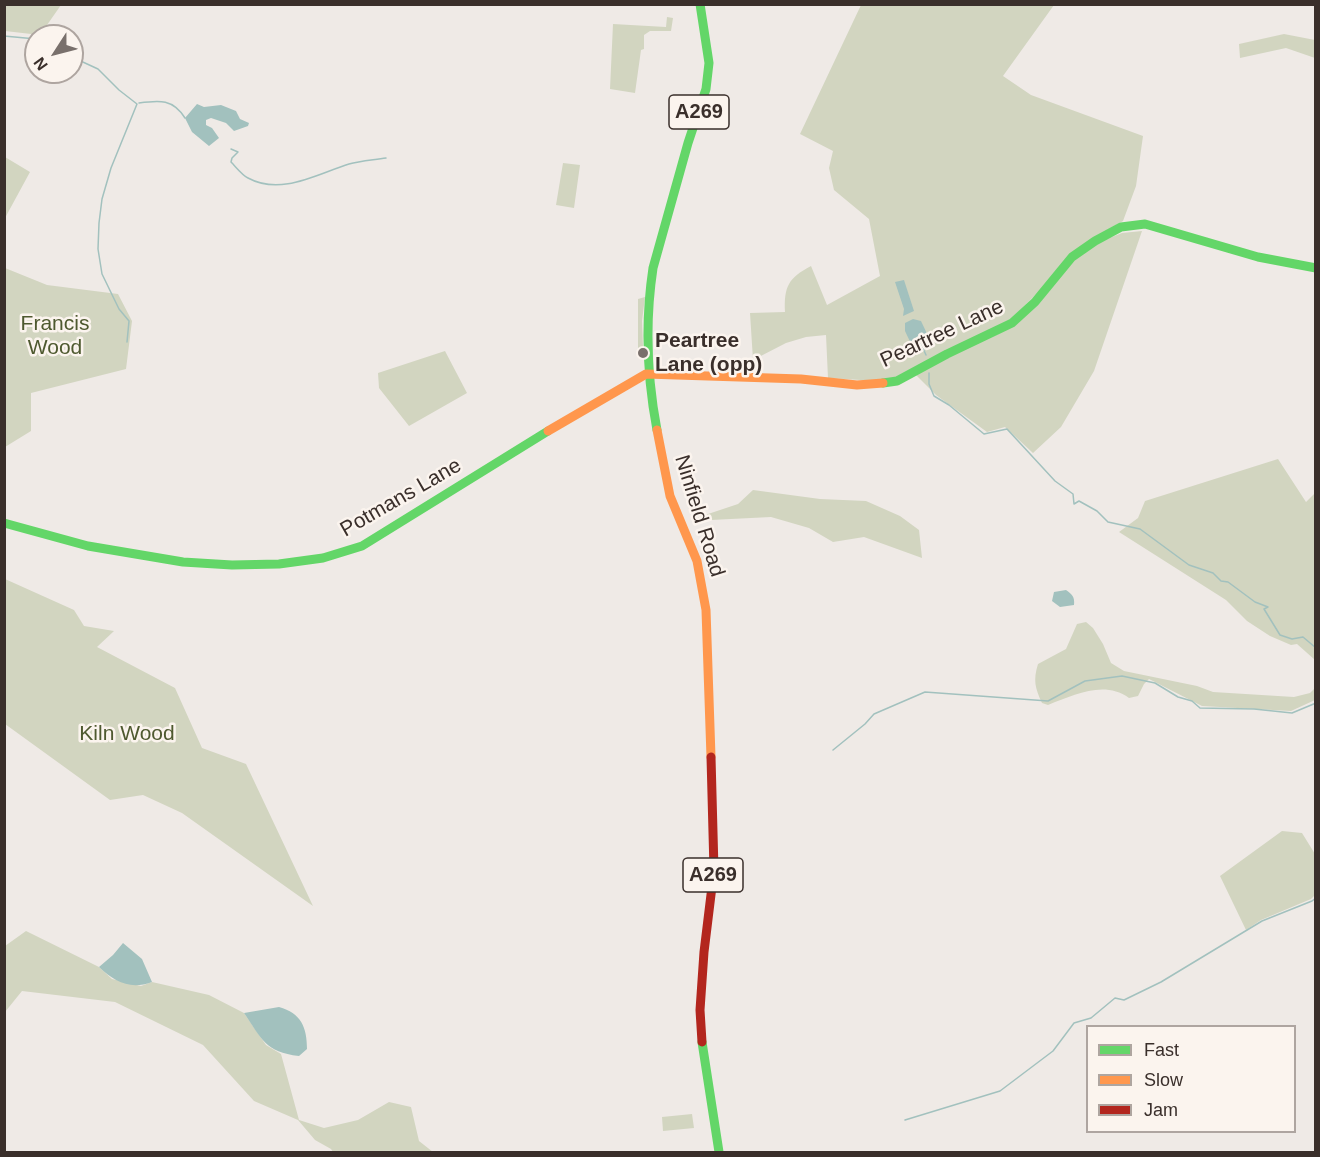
<!DOCTYPE html>
<html>
<head>
<meta charset="utf-8">
<style>
  body { margin:0 }
  #map { position:relative; width:1320px; height:1157px; overflow:hidden; background:#efeae6; font-family:Helvetica,sans-serif }
  canvas { display:block }
  .frame { position:absolute; inset:0; border:6px solid #3a2f2b; pointer-events:none }
  .legend { position:absolute; left:1086px; top:1025px; width:210px; height:108px; box-sizing:border-box; background:#fbf4ee; border:2px solid #aea5a0; margin:0; padding:8px 10px; list-style:none; font-size:18px; color:#3a2f2b }
  .legend li { display:flex; align-items:center; gap:12px; height:30px }
  .legend b { width:30px; border:2px solid #aea5a0 }
  .north { position:absolute; left:24px; top:24px; width:60px; height:60px; box-sizing:border-box; background:#fbf4ee; border:2px solid #aea5a0; border-radius:50%; rotate:234deg; font-size:16px; font-weight:700; line-height:24px; text-align:center; color:#3a2f2b }
  .north::after { content:''; display:block; margin:auto; width:21px; height:27px; background:#79706c; clip-path:polygon(50% 0,100% 100%,50% 72%,0 100%) }
</style>
</head>
<body>
<div id="map">
<canvas width="1320" height="1157"></canvas>
<div class="frame"></div>
<ul class="legend">
<li><b style="height:8px;background:#63d668"></b>Fast</li>
<li><b style="height:8px;background:#ff974d"></b>Slow</li>
<li><b style="height:8px;background:#b3261e"></b>Jam</li>
</ul>
<div class="north">N</div>
</div>
<script>
const ctx = document.querySelector('canvas').getContext('2d');
ctx.lineJoin = 'round';
function paint(path, color) { ctx.fillStyle = color; ctx.fill(path, 'evenodd'); }
function stroke(path, color, width, dash) { ctx.strokeStyle = color; ctx.lineWidth = width; ctx.lineCap = dash ? 'butt' : 'round'; ctx.setLineDash(dash || []); ctx.stroke(path); }
function write(font, color, halo, rows, align = 'center') {
  ctx.font = font + ' Helvetica,sans-serif'; ctx.lineWidth = 5; ctx.setLineDash([]); ctx.textBaseline = 'middle'; ctx.strokeStyle = halo; ctx.fillStyle = color; for (const [text, x, y, turn = 0] of rows) {
    ctx.save(); ctx.translate(x, y); ctx.rotate((+turn || 0) * Math.PI / 180); ctx.textAlign = isNaN(turn) ? turn : align; if (halo) ctx.strokeText(text, 0, 0); ctx.fillText(text, 0, 0); ctx.restore();
  }
}
paint(new Path2D(`
  M5 4H61V5L40 35 5 31Z
  M861 5H1054L1003 76 1031 95 1143 136 1136 186 1123 221 1093 238 1008 322 899 377 877 381 828 378 826 335 806 337 786 343 753 360 750 313 785 312C784 287 788 278 811 266L827 305 880 276 869 219 834 190 829 168 833 151 800 134Z
  M667 17 673 18 671 31H650L644 35V49L641 50 635 93 610 89 613 24 666 27Z
  M1284 34 1315 40V58L1286 48 1240 58 1239 44Z
  M5 157 30 172 5 218Z
  M563 163 580 165 574 208 556 205Z
  M1142 231 1094 371 1061 427 1033 453 1005 427 987 432 936 395 916 375 941 360 998 334 1074 260 1097 243 1122 233Z
  M5 268 47 285 118 294 132 321 126 369 31 393V431L5 447Z
  M645 297 642 321 643 347 638 350V299Z
  M445 351 467 393 409 426 379 388 378 373Z
  M1278 459 1306 502 1315 493V660L1297 644 1291 645 1270 636 1247 621 1226 600 1119 532 1138 518 1145 501Z
  M753 490 820 499 866 501 900 516 919 530 922 558 864 537 833 542 809 528 771 517 711 520 696 518 738 504Z
  M5 579 74 610 84 626 114 631 97 647 175 688 202 748 246 764 313 906 182 813 143 795 110 800 5 724Z
  M1086 622 1093 628 1103 644 1111 663 1124 671 1197 686 1213 692 1294 697 1310 693 1315 688V700L1291 711 1202 706 1149 679 1144 684 1138 696 1129 698C1104 680 1074 695 1048 705L1042 703C1035 688 1033 680 1038 664L1066 649 1077 624Z
  M1282 831 1302 833 1315 854V895L1311 899 1261 920 1246 930 1220 876Z
  M26 931 99 967 112 979 141 986 152 982 209 995 244 1013 266 1045 281 1054 299 1120 324 1128 358 1120 389 1102 411 1107 419 1141 433 1152H333L331 1149 315 1140 298 1120 254 1101 203 1045 115 1002 22 991 5 1012V946Z
  M692 1114 694 1128 663 1131 662 1117Z`), '#d2d5c0');
paint(new Path2D(`
  M197 104 204 107 221 105 236 111 240 119 249 123 248 126 234 131 226 123 211 118 206 120V125L212 128 219 138 209 146 192 132 185 118Z
  M904 280 914 311 903 316 904 309 895 282Z
  M913 319 921 321 930 340 929 343 914 350 905 331V323Z
  M1066 590C1072 594 1075 597 1074 605L1060 607 1052 601 1054 592Z
  M123 943 142 959 152 982C130 990 115 982 99 967L113 955Z
  M279 1007C301 1013 307 1027 307 1049L299 1056C265 1052 262 1039 244 1013Z`), '#a2c1be');
stroke(new Path2D(`
  M4 36 36 39
  M72 57 98 69 119 90 137 104 111 168 102 199 99 223 98 249 102 274 119 309 129 321 127 342
  M139 103C160 100 173 99 185 118
  M231 149 238 152 232 158 231 162C236 167 242 175 248 178 281 196 317 174 349 164 360 161 374 160 386 158
  M922 346 926 355
  M929 373V384L934 396 949 405 984 434 1007 429 1055 481 1073 494 1074 504 1079 501 1097 511 1108 522 1140 529 1189 565 1213 573 1221 581 1228 582 1255 602 1268 607 1264 609 1280 635 1292 639 1303 637 1316 648
  M833 750 865 724 874 714 925 692 1048 701 1085 681 1122 676 1155 683 1178 697 1192 701 1200 708 1254 709 1292 713 1316 703
  M905 1120 1000 1091 1053 1051 1074 1023 1091 1018 1115 998 1124 1000 1161 982 1262 921 1312 901 1316 898`), '#a2c1be', 1.5);
stroke(new Path2D(`
  M883 383 897 381 947 354 1012 323 1035 302 1072 257 1095 241 1121 227 1145 224 1258 257 1316 268
  M657 430C647 377 645 321 653 268L688 143 706 89 709 63 700 4
  M4 523 88 546 183 562 232 565 279 564 323 558 362 546 548 431
  M702 1042 719 1152`), '#63d668', 9);
stroke(new Path2D(`
  M657 430 670 496 697 561 706 610 711 757
  M548 431 646 374 801 379 857 385 883 383`), '#ff974d', 9);
stroke(new Path2D(`
  M702 1042 700 1010 704 952 714 870 711 757`), '#b3261e', 9);
for (const [x, y, r, color] of [
  [643,353,6,"#79706c"]
]) { const dot = new Path2D(); dot.arc(x, y, r, 0, 2 * Math.PI); ctx.fillStyle = color; ctx.fill(dot); stroke(dot, '#fbf4ee', 2); }
for (const [x, y, w] of [
  [699,112,60],
  [713,875,60]
]) { const box = new Path2D(); box.roundRect(x - w / 2, y - 17, w, 34, 4.5); ctx.fillStyle = '#fbf4ee'; ctx.fill(box); stroke(box, '#3a2f2b', 1.5); }
write('bold 20px', '#3a2f2b', null, [
  ["A269",699,112],
  ["A269",713,875]
]);
write('21px', '#4e592f', '#fbf4ee', [
  ["Francis",55,324],
  ["Wood",55,348],
  ["Kiln Wood",127,734]
]);
write('21px', '#3a2f2b', '#fbf4ee', [
  ["Peartree Lane",942,334,-25],
  ["Potmans Lane",401,498,-30],
  ["Ninfield Road",699,516,73]
]);
write('bold 21px', '#3a2f2b', '#fbf4ee', [
  ["Peartree",655,341],
  ["Lane (opp)",655,365]
], 'left');
</script>
</body>
</html>
